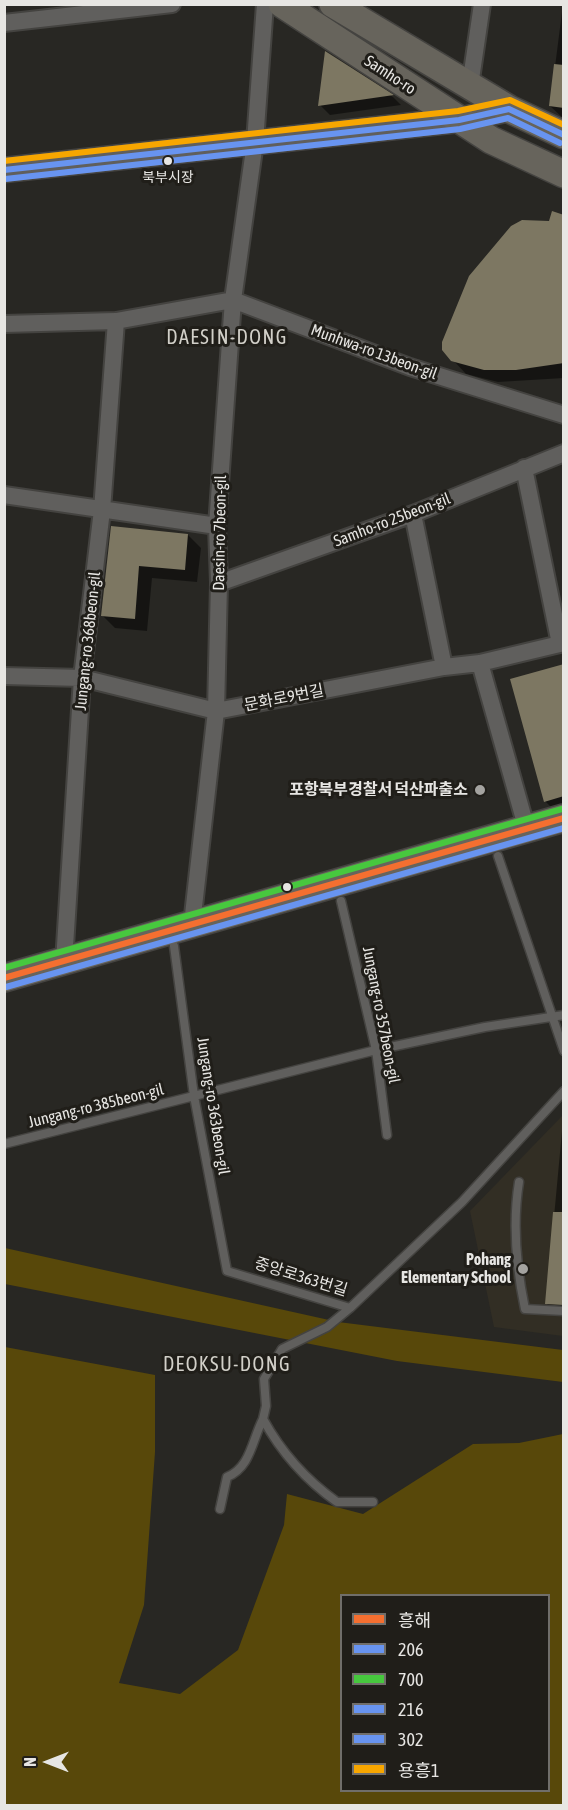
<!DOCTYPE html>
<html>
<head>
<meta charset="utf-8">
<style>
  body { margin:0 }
  #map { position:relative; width:568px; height:1810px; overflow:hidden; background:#282723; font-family:"Asap Condensed","Noto Sans KR",sans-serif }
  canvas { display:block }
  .frame { position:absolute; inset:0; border:6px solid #e7e6e3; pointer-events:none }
  .legend { position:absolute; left:340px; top:1594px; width:210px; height:198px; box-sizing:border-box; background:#201e19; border:2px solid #706e6a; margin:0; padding:8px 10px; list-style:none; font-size:18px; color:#e7e6e3 }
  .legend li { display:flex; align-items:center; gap:12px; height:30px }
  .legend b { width:30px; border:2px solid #706e6a }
  .north { position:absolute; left:18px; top:1732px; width:60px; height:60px; -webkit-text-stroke:4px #201e19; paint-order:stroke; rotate:270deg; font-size:16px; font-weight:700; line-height:24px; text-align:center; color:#e7e6e3 }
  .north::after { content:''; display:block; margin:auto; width:21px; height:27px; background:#e7e6e3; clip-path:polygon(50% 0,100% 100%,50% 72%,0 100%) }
</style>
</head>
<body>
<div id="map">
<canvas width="568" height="1810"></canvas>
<div class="frame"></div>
<ul class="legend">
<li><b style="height:8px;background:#f46f30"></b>흥해</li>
<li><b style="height:8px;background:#6894f0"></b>206</li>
<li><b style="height:8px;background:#47c83e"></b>700</li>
<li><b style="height:8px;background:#6894f0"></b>216</li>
<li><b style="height:8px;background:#6894f0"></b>302</li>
<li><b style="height:8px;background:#f7a600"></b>용흥1</li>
</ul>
<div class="north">N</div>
</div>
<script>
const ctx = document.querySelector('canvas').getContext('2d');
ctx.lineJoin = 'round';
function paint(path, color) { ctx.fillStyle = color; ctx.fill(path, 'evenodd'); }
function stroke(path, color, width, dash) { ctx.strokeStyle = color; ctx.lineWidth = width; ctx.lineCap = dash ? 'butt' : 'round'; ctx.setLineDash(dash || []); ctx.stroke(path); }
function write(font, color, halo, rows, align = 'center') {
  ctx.font = font + ' "Asap Condensed","Noto Sans KR",sans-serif'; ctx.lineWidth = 6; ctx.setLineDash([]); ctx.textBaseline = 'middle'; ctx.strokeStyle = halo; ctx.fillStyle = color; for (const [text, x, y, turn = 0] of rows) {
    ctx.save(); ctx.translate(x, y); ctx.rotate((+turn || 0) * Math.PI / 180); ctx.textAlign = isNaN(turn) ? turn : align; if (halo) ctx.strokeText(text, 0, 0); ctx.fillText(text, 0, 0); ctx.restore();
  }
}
paint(new Path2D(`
  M563 1115V1336L494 1327 470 1211Z`), '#322e24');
paint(new Path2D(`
  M5 1248 338 1322 563 1350V1382L397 1361 5 1284Z
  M5 1347 155 1375V1452L144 1605 119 1683 180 1694 238 1650 284 1525 287 1494 363 1514 473 1444 519 1443 563 1434V1805H5ZM342 1596H548V1790H342Z`), '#58480a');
paint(new Path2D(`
  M563 4H564V119L550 106Z
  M326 53 393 97 401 105 330 115 320 105Z
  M564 217V378L498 382 466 374 453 360 550 222Z
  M112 528 188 535 201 548 197 582 152 578 147 631 115 628 103 616Z
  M564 665V812L558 814 545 801Z
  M562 1131 564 1132V1314L556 1313 546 1303Z`), '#0007');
paint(new Path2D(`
  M325 51 394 95 318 106Z
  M554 64 564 65V108L549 106Z
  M552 211 564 215V363L516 370H484L451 361 442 350V342L469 276 511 226 522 220 549 221Z
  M111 526 188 534 185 570 139 566 135 619 101 616Z
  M564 664V796L544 802 510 679Z
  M553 1212H564V1305L545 1304Z`), '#7d7762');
const lane = new Path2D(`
  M498 856 564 1051
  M341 901 376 1050 387 1135
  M174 946 194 1096 227 1271 350 1308
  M4 1144 376 1050 485 1027 564 1015
  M519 1182C512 1225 516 1266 525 1309L564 1311
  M373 1502H337C306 1480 281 1452 263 1419L266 1406 264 1379 282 1349 327 1327 350 1308 462 1202 564 1091
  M220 1509 227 1477C251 1467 252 1440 263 1419`);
const street = new Path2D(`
  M4 23 172 4
  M470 86 482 4
  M4 324 116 321 233 300 410 367 564 415
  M524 468 560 644
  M4 495 217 526
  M413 514 444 667
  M219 583 413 514 564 453
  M480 663 527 830
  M4 676 82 678 216 711 444 667 480 663 564 643
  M192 924 216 711 219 583 217 526 233 300 255 142 265 4
  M64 962 82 678 102 510 116 321`);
const secondary = new Path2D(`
  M4 170 459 120 509 109`);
const primary = new Path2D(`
  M282 4 491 140 564 174
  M333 4 509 109 564 135
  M4 978 564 818`);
stroke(lane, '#444340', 11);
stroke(street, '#444340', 20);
stroke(secondary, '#444340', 27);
stroke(primary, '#444340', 30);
stroke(lane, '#605f5d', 8);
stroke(street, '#605f5d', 16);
stroke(secondary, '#605f5d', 24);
stroke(primary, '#67645c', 27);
stroke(new Path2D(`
  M4 978 564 818`), '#f46f30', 6);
stroke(new Path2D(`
  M6 987 564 828`), '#6894f0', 6);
stroke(new Path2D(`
  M4 968 562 809`), '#47c83e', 6);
stroke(new Path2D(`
  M4 170 459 120 509 109 564 135`), '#6894f0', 6);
stroke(new Path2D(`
  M5 179 460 129 508 118 560 143`), '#6894f0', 6);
stroke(new Path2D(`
  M4 161 458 111 510 100 564 125`), '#f7a600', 6);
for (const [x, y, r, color] of [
  [168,161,5,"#e7e6e3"],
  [480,790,6,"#a4a3a0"],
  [287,887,5,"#e7e6e3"],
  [523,1269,6,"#a4a3a0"]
]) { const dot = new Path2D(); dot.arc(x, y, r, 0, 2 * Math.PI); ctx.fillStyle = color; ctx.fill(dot); stroke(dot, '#201e19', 2); }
write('14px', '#e7e6e3', '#201e19', [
  ["북부시장",168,178]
]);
write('16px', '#e7e6e3', '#201e19', [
  ["Samho-ro",390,75,33],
  ["Munhwa-ro 13beon-gil",374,352,20],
  ["Samho-ro 25beon-gil",392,520,-21],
  ["Daesin-ro 7beon-gil",220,533,-89],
  ["Jungang-ro 368beon-gil",88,641,-84],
  ["문화로9번길",284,698,-11],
  ["Jungang-ro 357beon-gil",381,1015,79],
  ["Jungang-ro 385beon-gil",96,1106,-14],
  ["Jungang-ro 363beon-gil",213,1106,81],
  ["중앙로363번길",301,1277,17]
]);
write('bold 16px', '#e7e6e3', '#201e19', [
  ["포항북부경찰서 덕산파출소",468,790],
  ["Pohang",511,1260],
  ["Elementary School",511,1278]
], 'right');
ctx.letterSpacing = '1.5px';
write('20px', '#d2d0c9', '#201e19', [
  ["DAESIN-DONG",227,338],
  ["DEOKSU-DONG",227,1365]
]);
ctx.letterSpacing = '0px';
</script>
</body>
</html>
